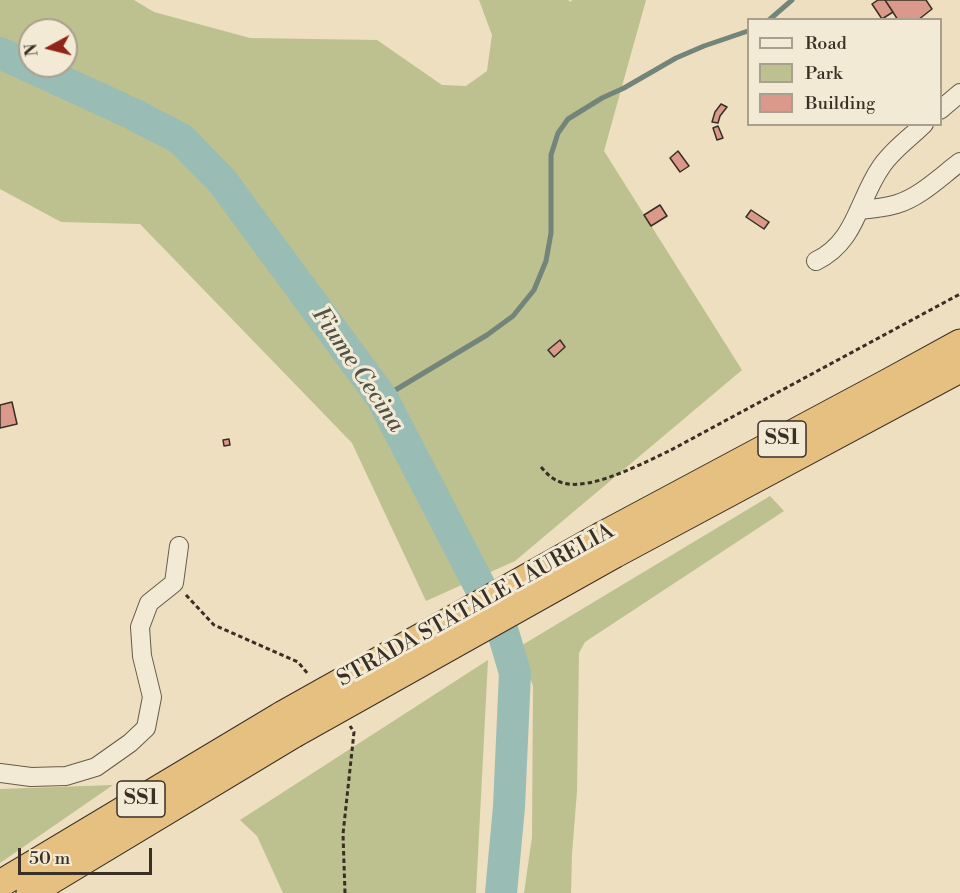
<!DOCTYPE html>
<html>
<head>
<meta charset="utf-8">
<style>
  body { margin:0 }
  #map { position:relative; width:960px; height:893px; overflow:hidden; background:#eddfbf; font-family:"Libre Bodoni",serif }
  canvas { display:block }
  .legend { position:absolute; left:747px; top:18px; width:195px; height:108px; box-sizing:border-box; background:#f3ead5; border:2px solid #a99f8e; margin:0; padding:8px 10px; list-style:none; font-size:18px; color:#392f24 }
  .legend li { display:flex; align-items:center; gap:12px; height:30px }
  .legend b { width:30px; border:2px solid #a99f8e }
  .north { position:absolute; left:18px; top:18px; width:60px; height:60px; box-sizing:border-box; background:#f3ead5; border:2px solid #a99f8e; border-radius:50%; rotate:263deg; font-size:16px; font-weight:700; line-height:24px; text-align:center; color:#392f24 }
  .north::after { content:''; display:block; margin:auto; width:21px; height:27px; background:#8f2418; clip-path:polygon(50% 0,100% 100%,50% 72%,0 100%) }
  .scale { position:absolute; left:18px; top:848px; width:134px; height:27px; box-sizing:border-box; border:3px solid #392f24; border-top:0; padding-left:8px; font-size:18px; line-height:21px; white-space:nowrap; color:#392f24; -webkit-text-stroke:4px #f3ead5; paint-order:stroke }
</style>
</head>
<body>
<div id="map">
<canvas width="960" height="893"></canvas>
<ul class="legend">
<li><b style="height:8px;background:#f3ead5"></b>Road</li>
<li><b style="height:16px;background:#bcc18f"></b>Park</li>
<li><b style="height:16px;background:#db998b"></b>Building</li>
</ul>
<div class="north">N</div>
<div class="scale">50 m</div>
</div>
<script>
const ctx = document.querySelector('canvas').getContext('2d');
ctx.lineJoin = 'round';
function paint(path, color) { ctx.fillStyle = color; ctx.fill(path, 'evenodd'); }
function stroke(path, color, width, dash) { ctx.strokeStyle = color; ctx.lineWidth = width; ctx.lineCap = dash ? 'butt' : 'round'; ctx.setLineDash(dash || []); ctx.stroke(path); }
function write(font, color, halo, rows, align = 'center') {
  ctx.font = font + ' "Libre Bodoni",serif'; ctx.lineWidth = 6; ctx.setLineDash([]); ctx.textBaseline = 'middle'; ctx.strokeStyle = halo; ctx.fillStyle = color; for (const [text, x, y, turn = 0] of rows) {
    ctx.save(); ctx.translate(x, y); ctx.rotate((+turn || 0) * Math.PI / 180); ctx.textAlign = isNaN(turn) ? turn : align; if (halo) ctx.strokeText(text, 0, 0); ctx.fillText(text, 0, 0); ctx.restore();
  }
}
paint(new Path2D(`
  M0 0H134L154 12 250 38 377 40 442 85 466 86 487 71 492 35 479 0H568L571 2 572 0H646L604 151 742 370 515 561 426 601 352 443 140 224 61 222 0 189ZM30 30H66V66H30Z
  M770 496 784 511 585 642 579 653 577 791 572 854 571 893H524L532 837 533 686 519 647Z
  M488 660 476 893H283L257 836 240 820Z
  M113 785 0 863V789Z`), '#bcc18f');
stroke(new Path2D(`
  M769 20 792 0
  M382 398 487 335 513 316 534 290 546 261 551 233V155L558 133 568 119 602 98 624 88 676 58 704 46 748 31`), '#73847b', 5);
stroke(new Path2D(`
  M0 53 133 114 181 139 222 181 382 398 502 629 515 673 509 807 501 893`), '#99bcb5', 32);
const building = new Path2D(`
  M878 0H885L893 12 882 19 872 4Z
  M885 0H926L932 9 918 20H898Z
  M721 104 727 107 720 116 718 123 712 122 715 112Z
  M718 126 723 138 717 140 713 128Z
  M678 151 689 166 680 172 670 158Z
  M660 205 667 216 651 226 644 215Z
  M751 210 769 222 764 229 746 217Z
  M560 340 565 347 554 357 548 350Z
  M12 402 17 424 0 428V405Z
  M229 439 230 445 224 446 223 440Z`);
paint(building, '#db998b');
stroke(building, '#392f24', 1.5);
const minor = new Path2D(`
  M940 110 960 93
  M859 210C872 209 884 208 897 204 920 197 940 177 960 162
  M816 261C856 242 858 200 881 167 892 150 910 138 924 124
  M0 773 31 777 66 776 96 767 130 743 146 728 152 697 142 656 140 627 149 603 174 583 179 546`);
const highway = new Path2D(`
  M603 535 889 382 960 343
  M615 554 960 369
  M0 884 282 715
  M30 893 294 734`);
stroke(minor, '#665b4b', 20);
stroke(highway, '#392f24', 29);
stroke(new Path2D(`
  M541 467C547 474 553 480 563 483 592 491 645 462 671 450L960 294
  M186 595 214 625 298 662 308 674
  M345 893 343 834 354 732 350 726`), '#392f24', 3, [4.5, 3]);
stroke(minor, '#f3ead5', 18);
stroke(highway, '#e6c080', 27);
const highwayBridge = new Path2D(`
  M282 715 603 535
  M294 734 615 554`);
stroke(highwayBridge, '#392f24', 29, []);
stroke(highwayBridge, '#e6c080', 27);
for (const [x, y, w] of [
  [782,439,48],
  [141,799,48]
]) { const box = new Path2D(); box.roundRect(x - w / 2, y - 18, w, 36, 4.5); ctx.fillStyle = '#f3ead5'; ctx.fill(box); stroke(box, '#392f24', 1.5); }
write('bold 21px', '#392f24', null, [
  ["SS1",782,439],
  ["SS1",141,799]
]);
write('22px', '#392f24', '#f3ead5', [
  ["STRADA STATALE 1 AURELIA",476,606,-29]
]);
write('italic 24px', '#515248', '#f3ead5', [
  ["Fiume Cecina",357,370,56]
]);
</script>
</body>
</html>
